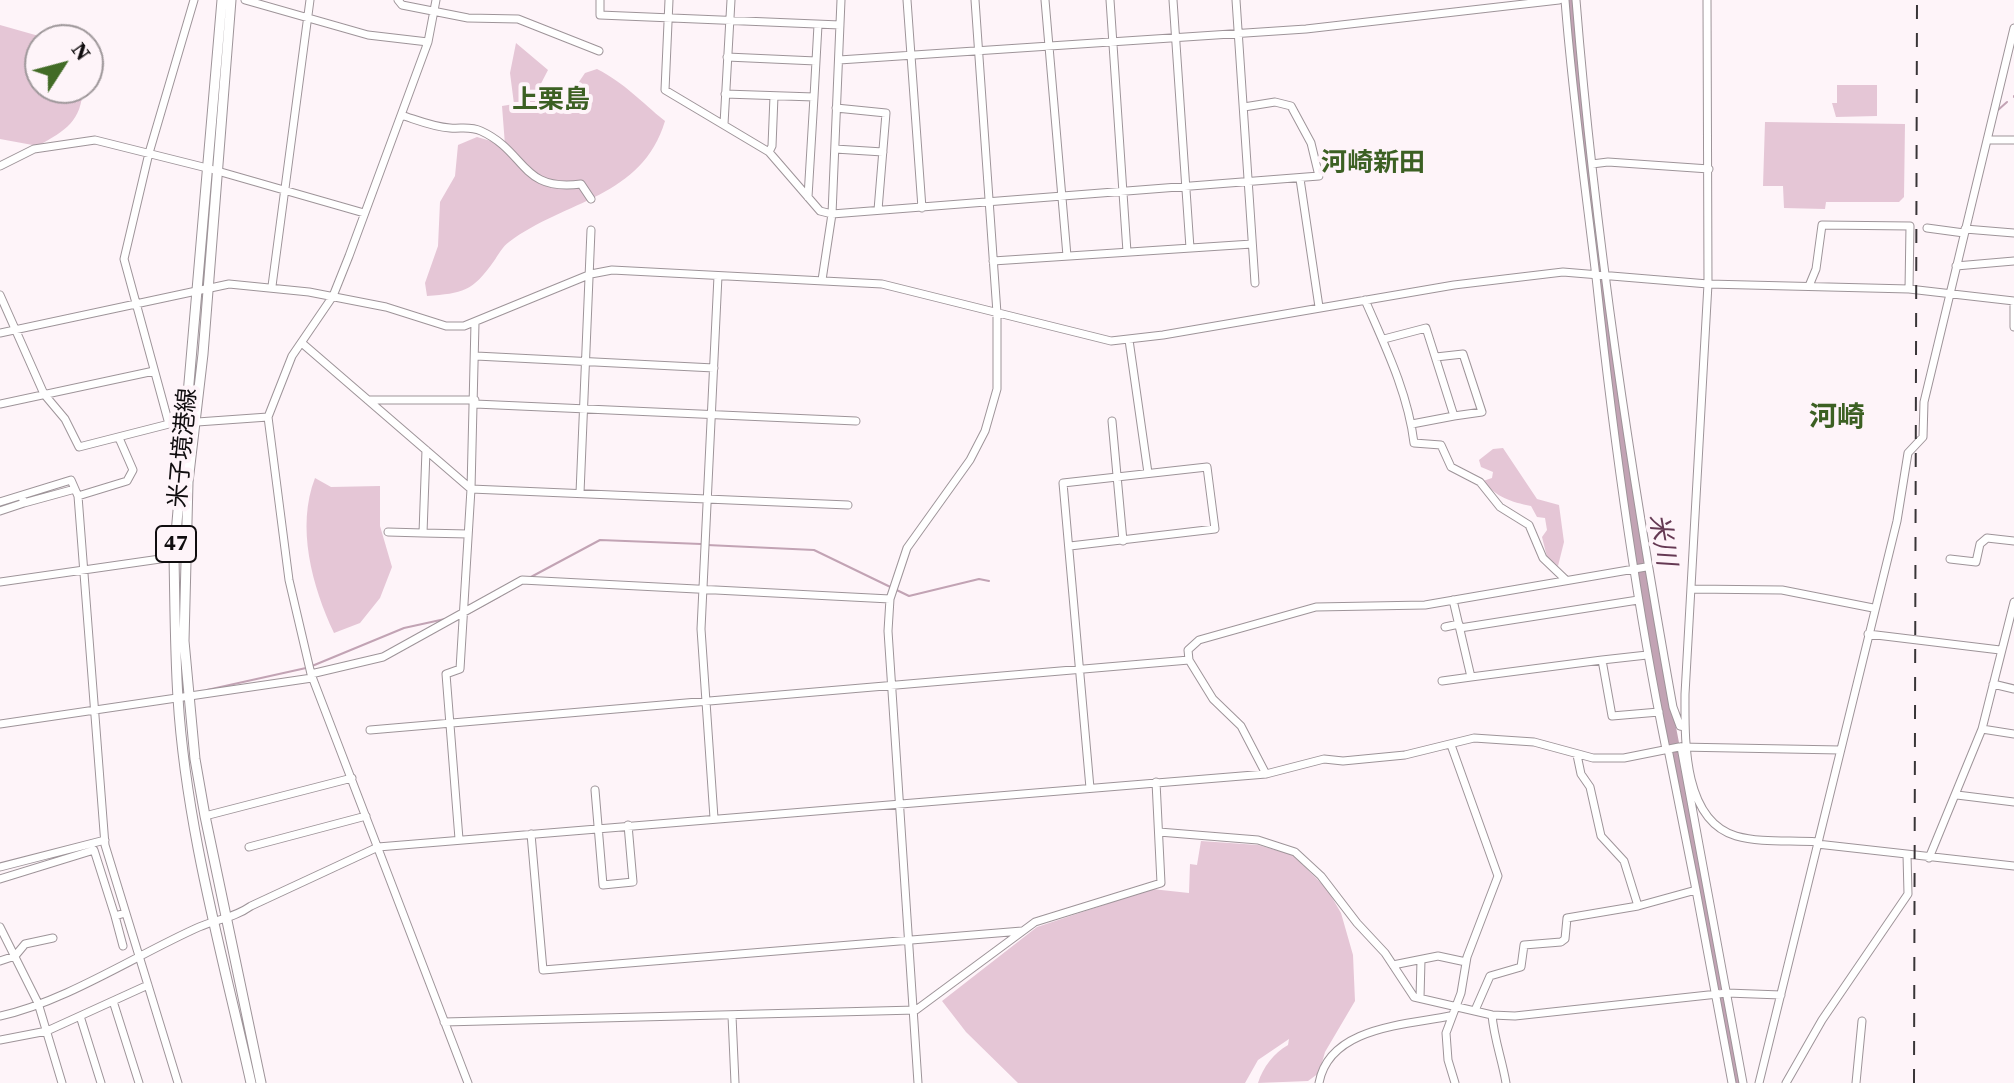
<!DOCTYPE html>
<html>
<head>
<meta charset="utf-8">
<style>
  body { margin:0 }
  #map { position:relative; width:2014px; height:1083px; overflow:hidden; background:#fef4f9; font-family:"Source Serif 4",serif }
  canvas { display:block }
  .north { position:absolute; left:24px; top:24px; width:80px; height:80px; box-sizing:border-box; background:#fef4f9; border:2px solid #9f989b; border-radius:50%; rotate:54deg; font-size:22px; font-weight:700; line-height:32px; text-align:center; color:#100d0f }
  .north::after { content:''; display:block; margin:auto; width:28px; height:36px; background:#426b26; clip-path:polygon(50% 0,100% 100%,50% 72%,0 100%) }
</style>
</head>
<body>
<div id="map">
<canvas width="2014" height="1083"></canvas>
<div class="north">N</div>
</div>
<script>
const ctx = document.querySelector('canvas').getContext('2d');
ctx.lineJoin = 'round';
function paint(path, color) { ctx.fillStyle = color; ctx.fill(path, 'evenodd'); }
function stroke(path, color, width, dash) { ctx.strokeStyle = color; ctx.lineWidth = width; ctx.lineCap = dash ? 'butt' : 'round'; ctx.setLineDash(dash || []); ctx.stroke(path); }
function write(font, color, halo, rows, align = 'center') {
  ctx.font = font + ' "Source Serif 4","Noto Sans JP",serif'; ctx.lineWidth = 8; ctx.setLineDash([]); ctx.textBaseline = 'middle'; ctx.strokeStyle = halo; ctx.fillStyle = color; for (const [text, x, y, turn = 0] of rows) {
    ctx.save(); ctx.translate(x, y); ctx.rotate((+turn || 0) * Math.PI / 180); ctx.textAlign = isNaN(turn) ? turn : align; if (halo) ctx.strokeText(text, 0, 0); ctx.fillText(text, 0, 0); ctx.restore();
  }
}
paint(new Path2D(`
  M0 25 53 40H40V88H83C81 122 66 130 38 146L0 139Z
  M516 43 548 70 534 97 562 107 585 73 597 69C626 84 640 101 665 121 642 198 565 200 509 242 503 246 498 255 494 261 472 292 463 293 427 296L425 283 438 246 440 202 455 176 458 145 477 137 505 145 502 106 514 104 510 73Z
  M1837 85H1877V116L1836 117 1832 103H1837Z
  M1765 122 1905 124 1904 197 1899 202H1826L1825 209 1784 208 1783 186H1763Z
  M1503 448 1537 499 1559 505 1564 542 1558 566 1547 557 1542 537 1547 530 1545 518 1537 517 1531 506C1511 502 1496 497 1483 481L1492 478 1493 472 1481 467 1479 460 1493 449Z
  M315 478 331 487 380 486V526L392 567 380 598 360 623 334 633C312 586 296 527 315 478Z
  M1201 841 1258 845 1293 855 1327 889 1341 913 1353 955 1355 1001 1325 1052 1319 1073 1308 1081 1258 1083C1263 1067 1274 1053 1288 1045L1289 1039 1258 1060 1245 1083H1018L966 1032 942 1001 1037 927 1152 889 1189 893 1190 864 1197 865Z`), '#e5c6d6');
stroke(new Path2D(`
  M2014 97V96
  M1998 110 2007 102
  M707 545 814 550 909 596 979 579 989 581
  M529 578 600 540 701 544
  M467 614 500 596
  M312 666 404 628 445 619
  M207 690 306 668`), '#c2a3b4', 2);
stroke(new Path2D(`
  M1570 0C1586 197 1612 394 1645 589 1672 754 1710 918 1738 1083`), '#c2a3b4', 12);
const minor = new Path2D(`
  M194 0 149 153 124 259 169 424 268 417
  M245 0 368 35 428 42
  M398 0 402 5 468 18 518 19 599 51
  M436 0 428 42 349 256 333 296 292 356 268 417 289 580 311 674 468 1083
  M600 0V15L840 25
  M669 0 665 90 769 152 820 211 832 214 1319 176 1311 143 1291 106 1275 102 1244 107
  M907 0 922 208
  M1045 0 1067 256
  M1110 0 1127 252
  M1173 0 1190 248
  M1236 0 1255 283
  M1565 0C1572 93 1585 184 1596 277 1613 435 1634 593 1666 749
  M1576 0C1595 237 1631 473 1673 707L1680 726 1685 727
  M1707 0 1708 284 1685 694C1685 738 1682 820 1736 836 1761 843 1791 840 1817 842
  M727 57 816 61
  M839 60 1306 29 1559 0
  M725 94 814 97 808 197
  M814 97 818 25
  M836 108 886 113 878 210
  M401 115C417 120 433 127 450 128 461 129 470 126 481 131 527 152 520 192 581 184L591 199
  M724 124 731 0
  M1987 140H2014
  M835 149 883 152
  M769 152 772 146 774 96
  M1592 164 1608 162 1709 169
  M0 166 34 149 95 140 207 168 364 213
  M1300 179 1319 307
  M1927 228 1964 233
  M1965 229 2014 233
  M993 261 1252 244
  M1956 266 2014 261
  M822 280 832 214 841 0
  M272 286 310 0
  M1809 286 1816 269 1822 225 1910 226 1909 289
  M0 295 44 394 65 419 79 447 169 424
  M1365 300C1385 346 1408 393 1414 443L1441 445 1451 467 1480 482 1500 507 1529 525 1543 558 1566 580
  M2014 306V327
  M0 333 229 284 309 292 386 307 446 326H464L591 274 612 270 882 284 1111 341 1163 335 1454 285 1563 272 1708 284 1909 289 2014 301
  M1384 339 1426 328 1454 416 1412 424
  M1129 340 1148 473
  M303 344 471 489 848 505
  M476 356 714 368
  M1436 357 1463 354 1482 412 1454 416
  M368 400H475
  M0 404 154 371
  M475 404 856 421
  M1112 421 1123 541
  M426 450 423 533 468 534
  M580 493 591 230
  M78 496 127 481 133 470 119 438
  M22 497 24 503 75 489
  M0 502 71 480 78 496 105 845 178 1083
  M0 511 24 503
  M388 532 423 533
  M1070 546 1215 529 1207 467 1063 483 1090 788
  M1950 559 1976 562 1980 544 1987 538 2014 541
  M0 582 174 557
  M1692 589 1782 590 1873 608
  M1453 600 1471 677 1602 660
  M1445 627 1459 624
  M1460 628 1638 600
  M1868 634 2000 650
  M1647 655 1602 660 1612 716 1659 712
  M1189 660 1213 699 1241 726 1266 774
  M311 674 383 657 522 580 890 599
  M1442 681 1471 677
  M1993 684 2014 689
  M0 724 312 678
  M1982 729 2014 734
  M370 730 1189 660 1188 650 1199 640 1316 607 1425 605 1646 567
  M1451 745 1498 876 1467 957 1461 993 1446 1033 1448 1060 1455 1083
  M1681 747 1743 1083
  M1668 749 1696 890
  M595 790 603 885 633 882 628 825
  M1957 795 2014 802
  M205 816 352 778
  M714 818 701 629 718 276
  M1159 832 1258 840 1295 852 1321 876 1357 923 1385 953 1414 997 1492 1015 1515 1016 1727 993 1781 995
  M531 834 543 970 1022 931
  M459 839 446 674 460 669 471 489 475 323
  M1817 844 2014 866
  M249 847 366 816
  M1929 858 1982 729 2014 602
  M0 867 105 840
  M0 879 94 850 115 916 125 913
  M1638 906 1696 890 1732 1083
  M115 916 123 946
  M0 927 38 1003 62 1083
  M0 961 15 956 25 944 53 938
  M1393 965 1438 956 1466 962
  M1420 998 1421 960
  M113 1001 139 1083
  M1476 1008 1490 976 1521 967 1524 945 1561 942 1565 939 1567 918 1638 906 1624 861 1601 836 1590 787 1581 774 1577 755
  M1492 1015C1494 1039 1502 1059 1506 1083
  M0 1016C65 1002 138 954 199 927 218 919 234 918 251 906L378 847 1266 774 1324 759 1343 761 1405 755 1474 738 1534 742 1593 758H1624L1679 747 1840 750
  M80 1016 101 1083
  M732 1016 735 1083
  M444 1022 916 1010 1035 922 1161 883 1156 782
  M0 1040 47 1031 148 985
  M918 1083 888 631 890 599 907 548 970 460 985 431 997 389V313L975 0
  M1319 1083C1329 1027 1405 1025 1450 1016
  M1759 1083 1897 521 1908 453 1923 437 1924 402 2014 28
  M1786 1083 1822 1020 1908 894 1907 855
  M1856 1083 1862 1021`);
const major = new Path2D(`
  M222 0 174 557C175 604 175 652 178 698 186 828 223 957 251 1083
  M231 0 203 354 188 482 184 641 195 759 205 816 261 1083`);
stroke(minor, '#9e9499', 9);
stroke(major, '#9e9499', 11);
stroke(minor, '#fff', 7);
stroke(major, '#fff', 9);
stroke(new Path2D(`
  M1914 1083 1917 0`), '#393538', 2, [14, 14]);
for (const [x, y, w] of [
  [176,544,40]
]) { const box = new Path2D(); box.roundRect(x - w / 2, y - 18, w, 36, 6); ctx.fillStyle = '#fef4f9'; ctx.fill(box); stroke(box, '#100d0f', 2); }
write('bold 22px', '#100d0f', null, [
  ["47",176,544]
]);
write('24px', '#100d0f', '#fef4f9', [
  ["米子境港線",184,448,-85]
]);
write('bold 26px', '#3c6023', '#fef4f9', [
  ["上栗島",551,101],
  ["河崎新田",1373,164]
]);
write('italic 26px', '#653953', '#fef4f9', [
  ["米川",1661,540,80]
]);
write('bold 28px', '#3c6023', '#fef4f9', [
  ["河崎",1837,419]
]);
</script>
</body>
</html>
